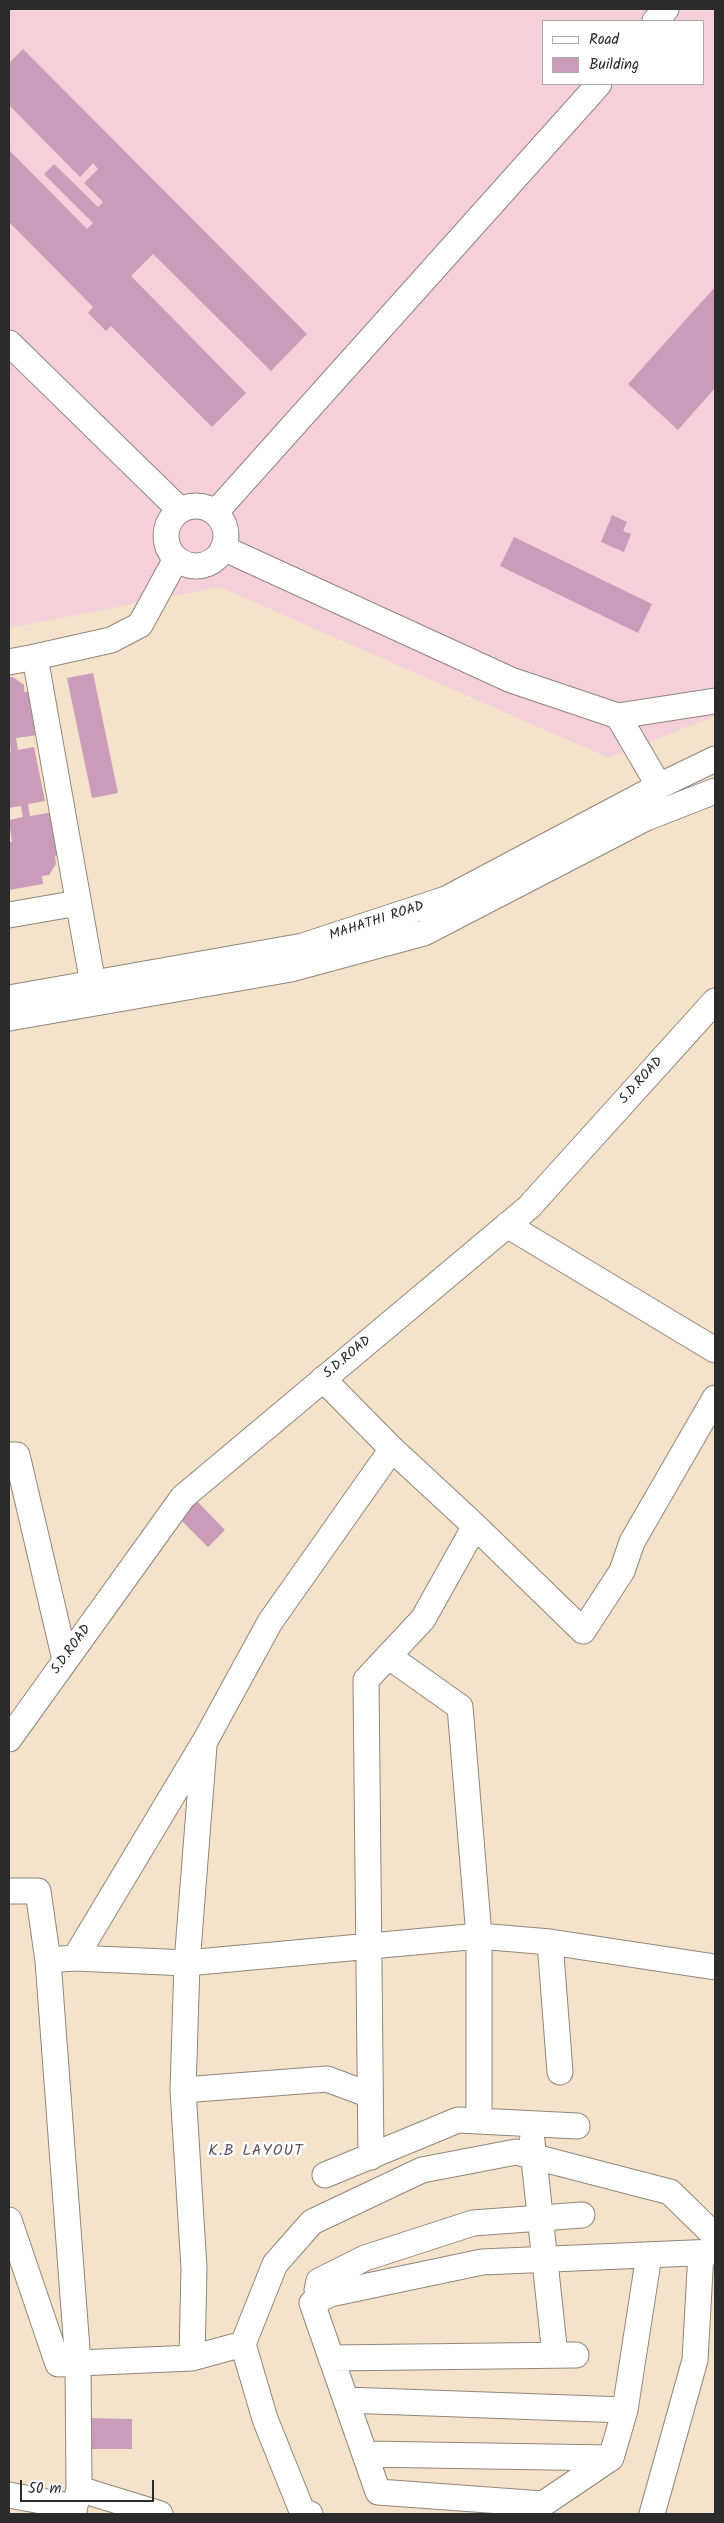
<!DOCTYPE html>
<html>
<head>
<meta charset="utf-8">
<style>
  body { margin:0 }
  #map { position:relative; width:724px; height:2523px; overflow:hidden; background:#f5e2ca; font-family:Kalam,sans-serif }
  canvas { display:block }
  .frame { position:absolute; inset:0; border:10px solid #2b2b2b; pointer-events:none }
  .legend { position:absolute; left:542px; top:20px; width:162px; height:65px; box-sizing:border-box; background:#fff; border:1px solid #aaa; margin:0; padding:6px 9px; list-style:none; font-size:15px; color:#2b2b2b }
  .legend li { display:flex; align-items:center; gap:10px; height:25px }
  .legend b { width:25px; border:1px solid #aaa }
  .scale { position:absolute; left:20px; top:2480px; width:134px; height:22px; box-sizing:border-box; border:2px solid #2b2b2b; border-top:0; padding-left:6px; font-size:15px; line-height:18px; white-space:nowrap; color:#2b2b2b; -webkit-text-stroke:4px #fff; paint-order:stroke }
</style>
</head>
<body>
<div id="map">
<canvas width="724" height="2523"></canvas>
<div class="frame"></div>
<ul class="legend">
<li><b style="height:6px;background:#fff"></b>Road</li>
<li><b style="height:14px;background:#ca9cb9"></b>Building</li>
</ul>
<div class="scale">50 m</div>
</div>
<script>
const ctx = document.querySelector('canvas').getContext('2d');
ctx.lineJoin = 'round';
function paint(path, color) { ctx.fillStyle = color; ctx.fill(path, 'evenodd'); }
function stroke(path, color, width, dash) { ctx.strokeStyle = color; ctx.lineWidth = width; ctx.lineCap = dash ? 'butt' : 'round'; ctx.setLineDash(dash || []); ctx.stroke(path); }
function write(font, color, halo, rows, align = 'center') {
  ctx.font = font + ' Kalam,sans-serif'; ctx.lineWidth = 5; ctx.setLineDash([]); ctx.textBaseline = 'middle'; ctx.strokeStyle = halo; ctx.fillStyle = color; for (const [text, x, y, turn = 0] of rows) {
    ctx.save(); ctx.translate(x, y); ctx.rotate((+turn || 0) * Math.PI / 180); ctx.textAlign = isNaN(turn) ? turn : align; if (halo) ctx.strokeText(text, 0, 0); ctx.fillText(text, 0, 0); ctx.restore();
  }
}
paint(new Path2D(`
  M9 9H715V716L609 758 220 587 9 628ZM543 21H703V84H543Z`), '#f5cfd9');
paint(new Path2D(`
  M23 49 307 334 271 371 153 254 131 276 246 393 212 427 111 326 106 331 88 313 93 307 9 222V150L87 229 93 223 44 174 54 164 98 207 103 202 84 183 98 169 93 163 80 177 9 105V63Z
  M715 287V388L678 430 628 384Z
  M612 515 627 522 623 531 631 534 624 552 601 542Z
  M514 537 652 604 638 633 500 566Z
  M93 673 118 793 92 798 67 678Z
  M9 677H13L24 685V692L33 691 38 735 16 738 18 750 34 747 45 801 28 804 30 816 54 812 61 855 55 856 56 864 49 875 42 876 43 884 9 890V842H12L9 820 23 817 21 806 9 808V752L11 751 9 739Z
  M192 1496 225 1530 208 1547 175 1514Z
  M87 2418 132 2419V2449H87Z`), '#ca9cb9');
const minor = new Path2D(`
  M655 21 666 9
  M9 343 180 510
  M166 536a30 30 0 1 1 60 0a30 30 0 1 1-60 0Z
  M215 513 599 84
  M223 548 511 680 618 716 715 701
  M35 657 111 640 140 625 176 559
  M9 662 35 657 93 984
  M618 716 659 786
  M9 915 78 903
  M9 998 303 946 446 899 659 786 715 759
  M9 1018 291 969 424 933 646 818 715 791
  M507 1225 715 1350
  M9 1455H17L65 1660
  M475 1526 583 1631 622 1571 632 1542 715 1398
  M388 1656 460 1707 479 1936V2121
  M9 1739 183 1497 529 1207 715 1001
  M9 1891H38L48 1961 78 2363 192 2358 243 2344
  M75 1958 205 1741 270 1622 392 1449 323 1379
  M61 1959 75 1958 187 1963 479 1936 550 1942
  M560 2072 550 1942 715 1967
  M183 2090 327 2079 370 2095
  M532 2141 555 2355
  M371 2157 366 1680 423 1619 475 1526 392 1449
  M325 2175 458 2120 577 2126
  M9 2220 58 2364 78 2363 79 2489
  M649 2255 625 2410 611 2458 543 2504 378 2492 312 2303 330 2294 482 2262 715 2252
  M320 2299 317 2290 319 2281 365 2258 473 2223 582 2215
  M192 2358 194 2268 183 2090 187 1963 204 1746
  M331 2358 576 2355
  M346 2400 625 2410
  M365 2454 611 2458
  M9 2495 74 2507
  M73 2514 79 2489 160 2514
  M310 2514 302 2511 265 2419 243 2344 275 2264 312 2222 422 2170 516 2152 670 2192 715 2236
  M652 2514 695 2360 701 2253`);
stroke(minor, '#90867a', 27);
stroke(minor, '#fff', 25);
write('14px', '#2b2b2b', '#fff', [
  ["MAHATHI ROAD",377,922,-18],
  ["S.D.ROAD",642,1081,-48],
  ["S.D.ROAD",348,1358,-40],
  ["S.D.ROAD",72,1650,-54]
]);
ctx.letterSpacing = '1px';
write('16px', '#63535d', '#fff', [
  ["K.B LAYOUT",256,2152]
]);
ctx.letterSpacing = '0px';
</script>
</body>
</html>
